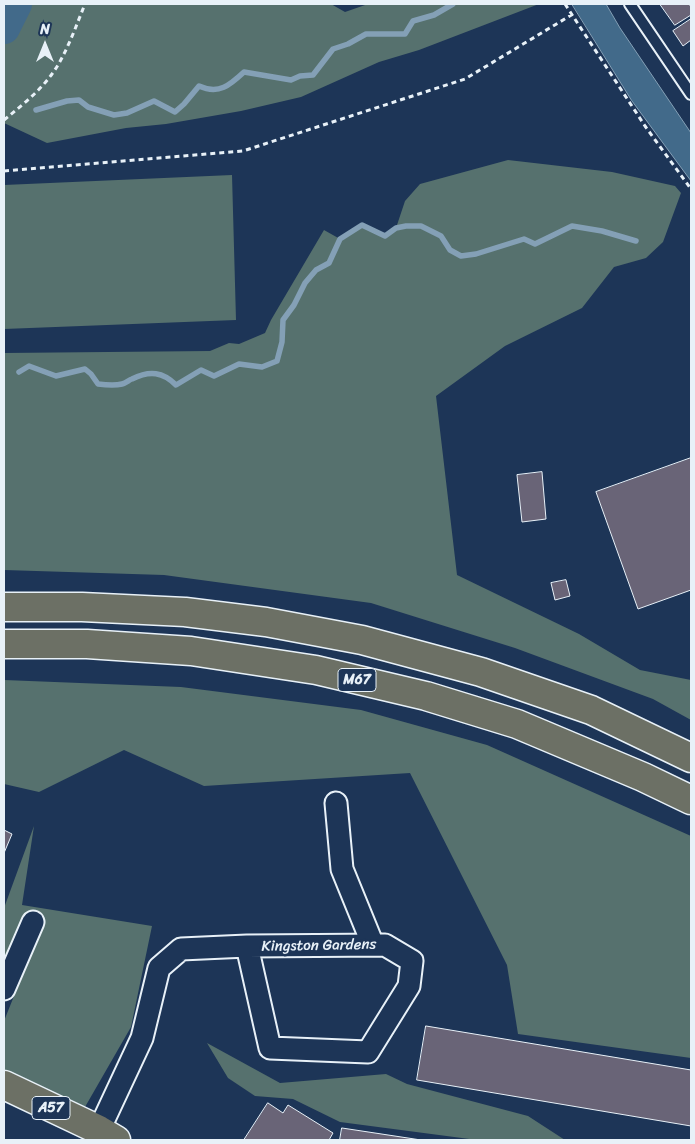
<!DOCTYPE html>
<html>
<head>
<meta charset="utf-8">
<style>
  body { margin:0 }
  #map { position:relative; width:695px; height:1144px; overflow:hidden; background:#1d3557; font-family:Sriracha,sans-serif }
  canvas { display:block }
  .frame { position:absolute; inset:0; border:5px solid #e8f1f8; pointer-events:none }
  .north { position:absolute; left:20px; top:20px; width:50px; height:50px; -webkit-text-stroke:4px #1d3557; paint-order:stroke; rotate:0deg; font-size:14px; font-weight:700; line-height:20px; text-align:center; color:#e8f1f8 }
  .north::after { content:''; display:block; margin:auto; width:18px; height:22px; background:#e8f1f8; clip-path:polygon(50% 0,100% 100%,50% 72%,0 100%) }
</style>
</head>
<body>
<div id="map">
<canvas width="695" height="1144"></canvas>
<div class="frame"></div>
<div class="north">N</div>
</div>
<script>
const ctx = document.querySelector('canvas').getContext('2d');
ctx.lineJoin = 'round';
function paint(path, color) { ctx.fillStyle = color; ctx.fill(path, 'evenodd'); }
function stroke(path, color, width, dash) { ctx.strokeStyle = color; ctx.lineWidth = width; ctx.lineCap = dash ? 'butt' : 'round'; ctx.setLineDash(dash || []); ctx.stroke(path); }
function write(font, color, halo, rows, align = 'center') {
  ctx.font = font + ' Sriracha,sans-serif'; ctx.lineWidth = 5; ctx.setLineDash([]); ctx.textBaseline = 'middle'; ctx.strokeStyle = halo; ctx.fillStyle = color; for (const [text, x, y, turn = 0] of rows) {
    ctx.save(); ctx.translate(x, y); ctx.rotate((+turn || 0) * Math.PI / 180); ctx.textAlign = isNaN(turn) ? turn : align; if (halo) ctx.strokeText(text, 0, 0); ctx.fillText(text, 0, 0); ctx.restore();
  }
}
paint(new Path2D(`
  M16 4H331L345 12 368 4H539L419 50 379 62 301 97 241 111 166 124 126 128 47 143 4 123V28Z
  M508 160 612 172 675 186 681 193 663 242 646 258 614 267 582 308 505 346 436 396 457 575 579 634 640 670 691 680V720L653 699 515 648 371 603 164 575 4 570V353L210 351 229 343 239 344 265 333 271 320 324 230 340 239 362 225 385 236 396 228 405 201 420 184Z
  M232 175 236 320 4 329V185Z
  M4 680 181 687 361 710 487 745 691 836V1058L518 1034 507 965 410 773 204 786 124 750 39 792 4 784Z
  M34 826 22 905 152 926 131 1027 85 1107 4 1070V1021L14 996 4 978V908Z
  M207 1043 280 1083 386 1074 407 1084 528 1116 565 1140H477L340 1122 293 1099 255 1096 228 1078Z`), '#56716e');
const water = new Path2D(`
  M572 4H606L620 28 691 133V181L632 101Z`);
paint(water, '#426a8a');
stroke(water, '#84a0b6', 1);
stroke(new Path2D(`
  M36 110 67 101 79 100 88 107 114 115 127 113 154 101 175 112 184 104 199 86C219 95 230 85 244 72L291 80 300 76 313 75 333 49 348 44 366 34H405L413 21 434 15 453 4
  M19 372 29 366 56 376 85 369 91 374 98 384C106 385 114 386 122 384 126 383 129 380 132 379 150 370 163 372 176 385L201 370 214 376 239 364 262 367 277 361 282 342 283 320 294 305 305 283 316 270 329 263 340 239 362 225 385 236 396 228 406 226H421L441 236 450 250 461 256 476 254 524 239 535 244 572 226 602 231 636 241`), '#84a0b6', 5.5);
stroke(new Path2D(`
  M4 28 16 4`), '#426a8a', 32);
const building = new Path2D(`
  M660 4H689L691 7V15L675 25Z
  M691 19V40L683 46 673 31Z
  M691 458V590L638 609 596 492Z
  M542 472 546 519 522 522 517 475Z
  M566 580 570 596 555 600 551 583Z
  M4 830 12 834 4 853Z
  M426 1026 691 1070V1126L417 1080Z
  M268 1103 283 1113 288 1105 333 1133 329 1140H244Z
  M342 1128 421 1140H340Z`);
paint(building, '#696477');
stroke(building, '#e8f1f8', 1);
const service = new Path2D(`
  M630 4 691 94`);
const minor = new Path2D(`
  M336 803 342 869 373 945
  M4 989 33 922
  M99 1130 142 1038 159 968 181 949 247 946 385 945 412 961 409 986 368 1052 270 1048 247 946`);
const primary = new Path2D(`
  M4 1085 99 1130 116 1140`);
const motorway = new Path2D(`
  M4 607H82L185 612 266 622 362 640 481 672 591 710 691 758
  M4 644H87L191 651 316 670 426 696 517 724 643 777 691 800`);
stroke(service, '#e8f1f8', 14);
stroke(minor, '#e8f1f8', 25);
stroke(primary, '#e8f1f8', 31);
stroke(motorway, '#e8f1f8', 31);
stroke(new Path2D(`
  M565 4 645 126 691 189
  M4 120C21 106 39 92 52 74 66 55 76 26 85 4
  M4 171 243 151 465 79 573 14`), '#e8f1f8', 3, [5, 4]);
stroke(service, '#1d3557', 10);
stroke(minor, '#1d3557', 21);
stroke(primary, '#6c7065', 28);
stroke(motorway, '#6c7065', 28);
for (const [x, y, w] of [
  [357,680,38],
  [51,1108,38]
]) { const box = new Path2D(); box.roundRect(x - w / 2, y - 11.5, w, 23, 4); ctx.fillStyle = '#1d3557'; ctx.fill(box); stroke(box, '#e8f1f8', 1); }
write('bold 14px', '#e8f1f8', null, [
  ["M67",357,680],
  ["A57",51,1108]
]);
write('15px', '#e8f1f8', '#1d3557', [
  ["Kingston Gardens",319,946,-1]
]);
</script>
</body>
</html>
